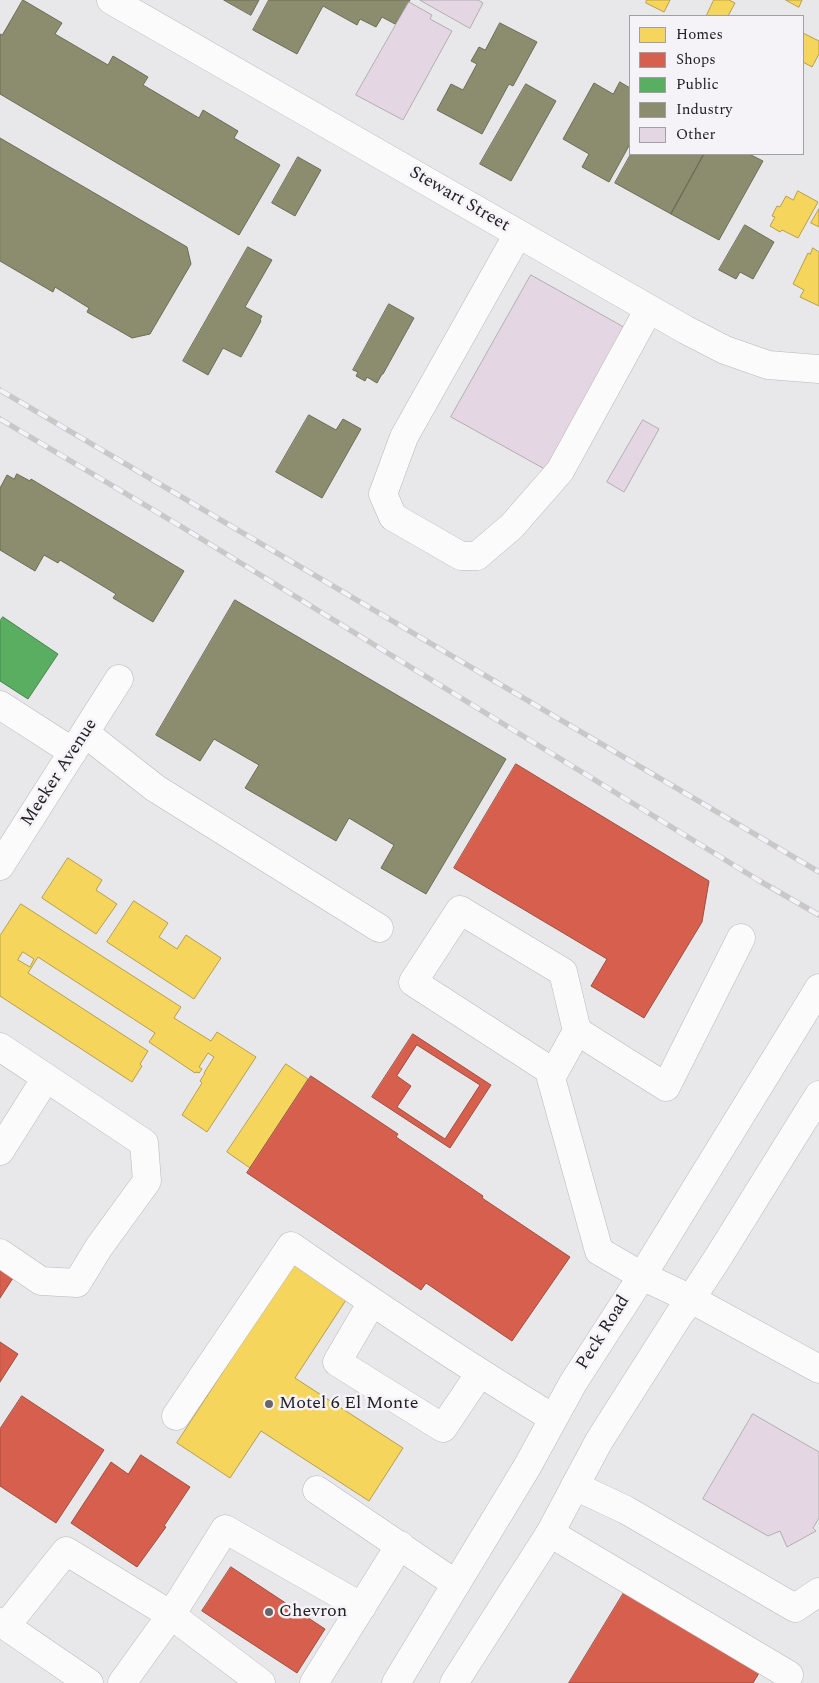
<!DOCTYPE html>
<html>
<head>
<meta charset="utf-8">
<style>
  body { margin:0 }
  #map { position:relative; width:819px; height:1683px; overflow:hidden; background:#e8e7e9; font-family:Spectral,serif }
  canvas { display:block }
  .legend { position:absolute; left:629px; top:15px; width:175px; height:140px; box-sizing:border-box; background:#f5f3f7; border:1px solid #a09fa2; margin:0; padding:6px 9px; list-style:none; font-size:15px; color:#212022 }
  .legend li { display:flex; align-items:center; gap:10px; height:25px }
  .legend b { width:25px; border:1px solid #a09fa2 }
</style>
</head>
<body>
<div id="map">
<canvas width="819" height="1683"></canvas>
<ul class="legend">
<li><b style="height:14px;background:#f6d55c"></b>Homes</li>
<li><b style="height:14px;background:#d6604d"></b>Shops</li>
<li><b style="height:14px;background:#5aae61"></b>Public</li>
<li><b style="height:14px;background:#8c8c6e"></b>Industry</li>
<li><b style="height:14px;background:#e4d6e2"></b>Other</li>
</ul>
</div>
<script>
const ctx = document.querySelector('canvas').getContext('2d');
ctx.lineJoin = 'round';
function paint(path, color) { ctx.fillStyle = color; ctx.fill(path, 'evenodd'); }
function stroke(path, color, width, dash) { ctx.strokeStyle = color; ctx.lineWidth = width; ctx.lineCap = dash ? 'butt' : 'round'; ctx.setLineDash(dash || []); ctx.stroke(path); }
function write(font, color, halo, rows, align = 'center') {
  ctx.font = font + ' Spectral,serif'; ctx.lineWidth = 5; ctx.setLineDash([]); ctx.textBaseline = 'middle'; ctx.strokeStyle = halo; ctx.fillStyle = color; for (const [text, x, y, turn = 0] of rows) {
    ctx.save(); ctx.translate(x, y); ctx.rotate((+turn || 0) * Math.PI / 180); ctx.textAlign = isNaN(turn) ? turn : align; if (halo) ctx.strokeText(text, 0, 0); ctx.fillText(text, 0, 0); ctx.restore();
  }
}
const homes = new Path2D(`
  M647 0H670L664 12 646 3Z
  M714 0H729L735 3 728 16H710L707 15Z
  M786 0H802L799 7Z
  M803 33 819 41V54L812 67 803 62Z
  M798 191 818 202 798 238 782 230 780 232 770 226 775 217 772 216 777 206 780 207 786 196 793 200Z
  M819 209V227L811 223Z
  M813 248 819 252V306L800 297 804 290 793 284 808 253 810 254Z
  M68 858 102 880 96 890 117 904 96 934 42 898Z
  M134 901 168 923 159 937 177 949 186 935 221 958 194 999 107 942Z
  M21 904 181 1007 174 1018 211 1041 217 1032 256 1057 207 1132 182 1115 202 1083 200 1081 205 1073H204L214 1057 208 1053 199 1067 202 1069 199 1073 196 1072 195 1073 149 1042 155 1033 38 957 28 973 148 1051 140 1064 142 1066 132 1082 0 996V936ZM23 952 34 959 30 967 18 960Z
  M286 1064 308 1079 250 1168 227 1152Z
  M295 1262 348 1297 295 1378 403 1448 369 1501 261 1431 230 1478 177 1443Z`);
paint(homes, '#f6d55c');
stroke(homes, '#b69f4b', 1);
const shops = new Path2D(`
  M516 764 709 881 702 922 644 1018 591 986 607 959 454 868Z
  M413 1034 491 1085 450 1148 372 1097ZM417 1045 480 1085 445 1139 397 1107 411 1086 397 1076Z
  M311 1076 398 1134 396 1137 483 1196 482 1198 570 1257 512 1341 426 1283 421 1290 247 1173Z
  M0 1270 13 1278 0 1298Z
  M0 1342 18 1354 0 1382Z
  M22 1396 104 1450 56 1523 0 1486V1429Z
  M141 1455 190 1487 164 1526 166 1527 137 1567 71 1523 111 1462 128 1474Z
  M231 1567 325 1629 297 1673 202 1611Z
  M625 1591 759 1673 753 1683H569Z`);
paint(shops, '#d6604d');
stroke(shops, '#a04d40', 1);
const public = new Path2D(`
  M3 617 58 654 28 699 0 681V621Z`);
paint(public, '#5aae61');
stroke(public, '#49834e', 1);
const industry = new Path2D(`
  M23 0 62 23 55 34 108 65 113 56 148 77 143 85 199 118 203 110 238 131 234 138 280 165 239 235 0 94V34L2 35Z
  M224 0H259L251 15Z
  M269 0H410L395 24 382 17 376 27 360 19 357 25 323 6 297 54 253 30Z
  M500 23 537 42 513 86 509 84 482 134 437 110 451 84 463 90 477 64 471 61 479 47 485 50Z
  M620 82 630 88V144L609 182 582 167 589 154 563 139 594 83 613 94Z
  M526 84 556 101 511 181 480 164Z
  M0 138 187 247 191 264 150 334 132 338 87 312 89 308 55 287 53 292 0 261Z
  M631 154H704L671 214 615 183Z
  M704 154H749L763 161 719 240 671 214Z
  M298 157 321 170 295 216 272 203Z
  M745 225 774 242 753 279 740 272 736 279 719 270Z
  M248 247 272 260 245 307 262 316 260 320 261 321 241 357 223 348 208 375 183 361Z
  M389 304 414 318 383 374H382L377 383 367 377 365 381 356 376 358 372 353 370Z
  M309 415 336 430 343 419 361 429 322 498 276 472Z
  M17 474 30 481 31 479 184 571 153 622 113 598 116 594 60 560 58 563 44 555 35 571 0 550V488L7 475 14 479Z
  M235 600 506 759 426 894 381 868 394 845 349 818 336 841 245 788 259 765 214 739 200 761 156 735Z`);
paint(industry, '#8c8c6e');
stroke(industry, '#6c6c57', 1);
const building = new Path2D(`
  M420 0H478L483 3 470 28Z
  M409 2 432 15 430 19 452 31 403 120 356 95Z
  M531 275 629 330 550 472 451 417Z
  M643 420 659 429 624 492 607 482Z
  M753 1414 819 1452V1518L813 1528 816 1531 787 1547 780 1531 768 1536 703 1499Z`);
paint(building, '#e4d6e2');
stroke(building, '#b0aeb0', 1);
const minor = new Path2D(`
  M111 0 686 330 725 350 768 365 819 369
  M518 234 404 437 383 494 393 517 461 556H477L512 526 560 471 649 309
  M0 705 73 752
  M85 733 155 788 379 928
  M0 866 119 679
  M741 938 666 1087 577 1031 551 1078 599 1251 642 1276 691 1299 819 1369
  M0 1047 144 1143 147 1181 99 1247 77 1283 41 1281 0 1253
  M554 1073 413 982 460 910 563 972 577 1031
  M0 1151 46 1078
  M372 1302 337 1362 443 1428 480 1373
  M176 1416 291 1246C377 1306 464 1364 553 1418
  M575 1486 626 1510 795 1608 819 1592
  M317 1490 456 1584
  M550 1533 789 1675
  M6 1626 66 1551 171 1615 261 1683
  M122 1683 171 1615 225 1529 362 1607
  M314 1683 400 1545`);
const major = new Path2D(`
  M0 1622 89 1683
  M396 1683 527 1467 573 1383 642 1276 819 988
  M454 1683 550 1533 599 1441 679 1315 691 1299 719 1256 819 1095`);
stroke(minor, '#b9b8ba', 29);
stroke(major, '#b9b8ba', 29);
stroke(minor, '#fcfbfc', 28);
stroke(major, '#fcfbfc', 28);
const rail = new Path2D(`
  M0 390 819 872
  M0 419 182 527 758 880 819 915`);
stroke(rail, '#c9c8c9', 5.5);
stroke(rail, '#f5f3f7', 4, [11]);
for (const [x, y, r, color] of [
  [269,1404,5,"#676668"],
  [269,1612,5,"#676668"]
]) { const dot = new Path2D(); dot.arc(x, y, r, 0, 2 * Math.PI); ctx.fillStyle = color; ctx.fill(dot); stroke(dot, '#f5f3f7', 2); }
write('18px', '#212022', '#f5f3f7', [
  ["Stewart Street",459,200,30],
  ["Meeker Avenue",60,773,-57],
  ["Peck Road",604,1333,-58]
]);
write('18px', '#212022', '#f5f3f7', [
  ["Motel 6 El Monte",279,1404],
  ["Chevron",279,1612]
], 'left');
</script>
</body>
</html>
